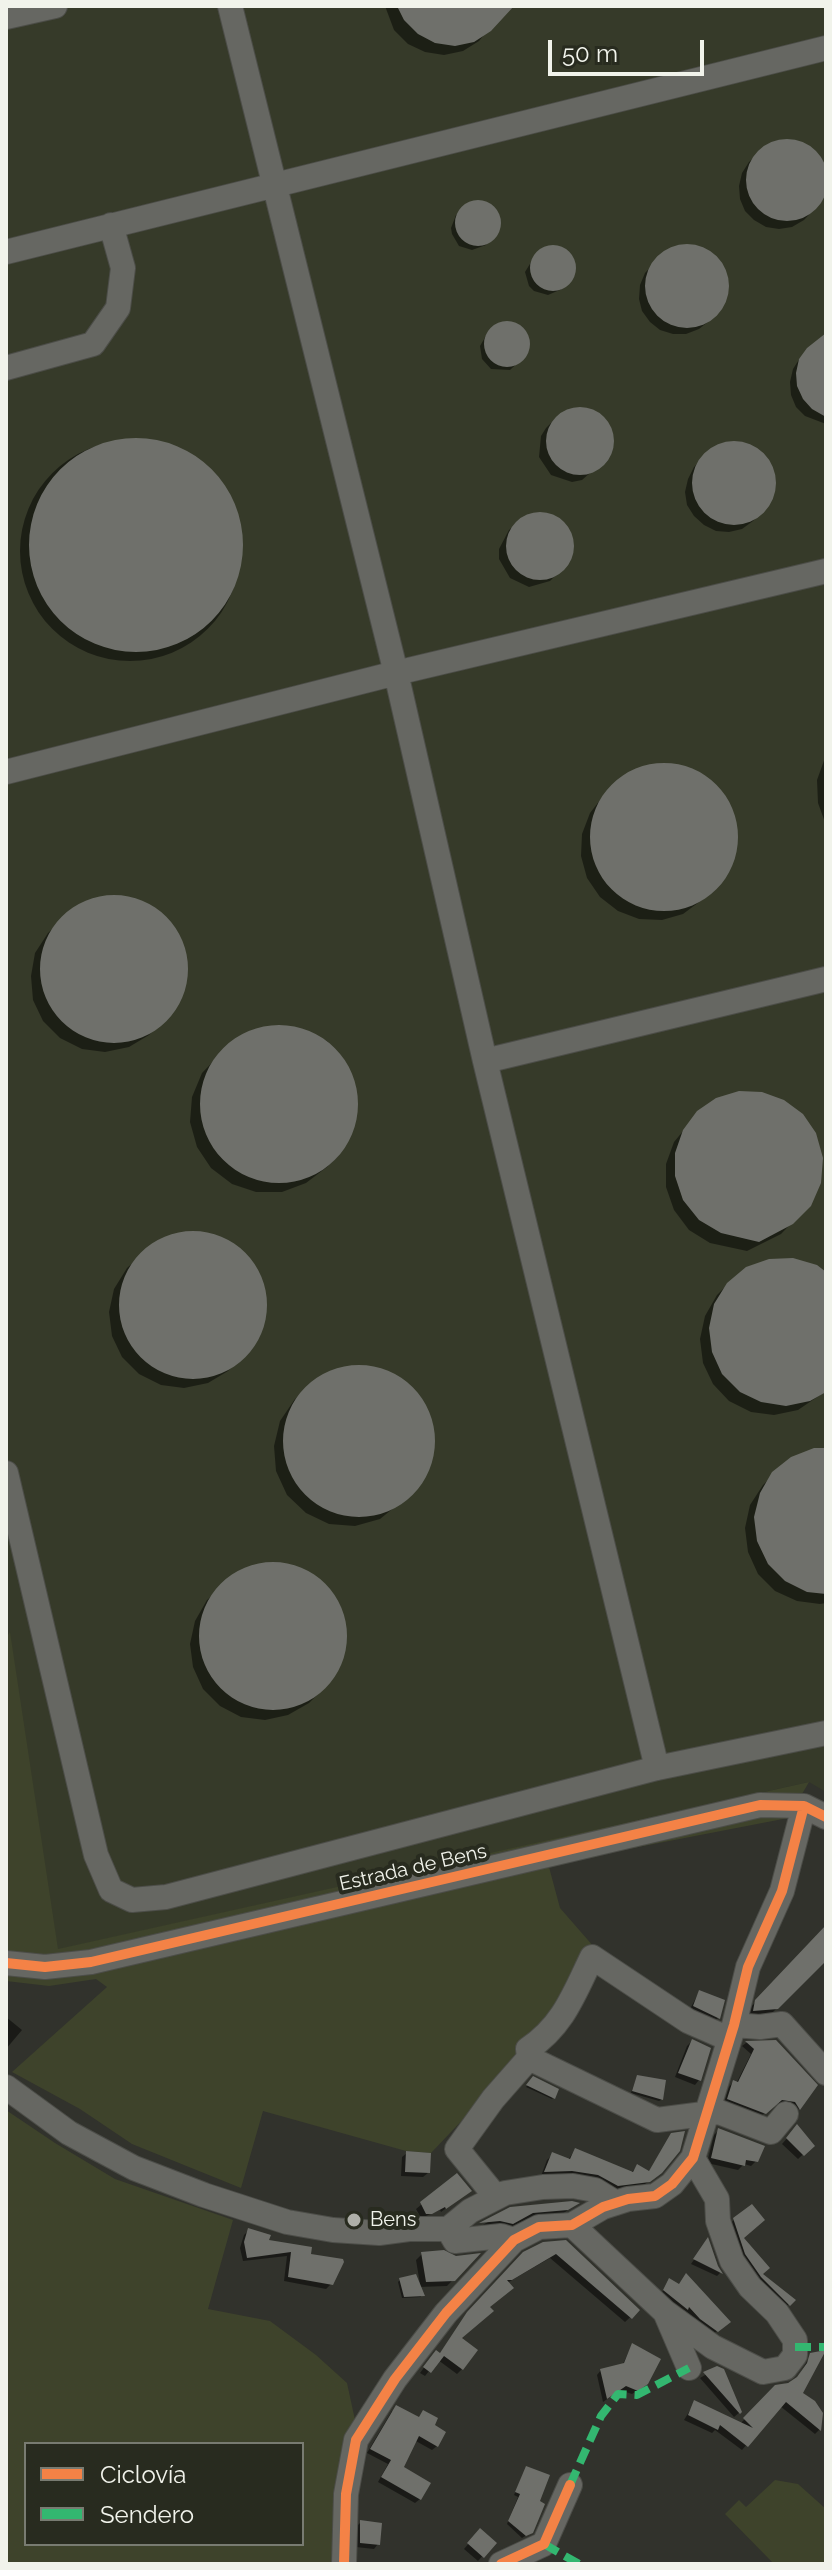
<!DOCTYPE html>
<html>
<head>
<meta charset="utf-8">
<style>
  body { margin:0 }
  #map { position:relative; width:832px; height:2570px; overflow:hidden; background:#31322c; font-family:Raleway,sans-serif }
  canvas { display:block }
  .frame { position:absolute; inset:0; border:8px solid #f1f3eb; pointer-events:none }
  .legend { position:absolute; left:24px; top:2442px; width:280px; height:104px; box-sizing:border-box; background:#282b1f; border:2px solid #787b71; margin:0; padding:10px 14px; list-style:none; font-size:24px; color:#f1f3eb }
  .legend li { display:flex; align-items:center; gap:16px; height:40px }
  .legend b { width:40px; border:2px solid #787b71 }
  .scale { position:absolute; left:548px; top:40px; width:156px; height:36px; box-sizing:border-box; border:4px solid #f1f3eb; border-top:0; padding-left:10px; font-size:24px; line-height:28px; white-space:nowrap; color:#f1f3eb; -webkit-text-stroke:6px #282b1f; paint-order:stroke }
</style>
</head>
<body>
<div id="map">
<canvas width="832" height="2570"></canvas>
<div class="frame"></div>
<ul class="legend">
<li><b style="height:10px;background:#f48246"></b>Ciclovía</li>
<li><b style="height:10px;background:#33b770"></b>Sendero</li>
</ul>
<div class="scale">50 m</div>
</div>
<script>
const ctx = document.querySelector('canvas').getContext('2d');
ctx.lineJoin = 'round';
function paint(path, color) { ctx.fillStyle = color; ctx.fill(path, 'evenodd'); }
function stroke(path, color, width, dash) { ctx.strokeStyle = color; ctx.lineWidth = width; ctx.lineCap = dash ? 'butt' : 'round'; ctx.setLineDash(dash || []); ctx.stroke(path); }
function write(font, color, halo, rows, align = 'center') {
  ctx.font = font + ' Raleway,sans-serif'; ctx.lineWidth = 8; ctx.setLineDash([]); ctx.textBaseline = 'middle'; ctx.strokeStyle = halo; ctx.fillStyle = color; for (const [text, x, y, turn = 0] of rows) {
    ctx.save(); ctx.translate(x, y); ctx.rotate((+turn || 0) * Math.PI / 180); ctx.textAlign = isNaN(turn) ? turn : align; if (halo) ctx.strokeText(text, 0, 0); ctx.fillText(text, 0, 0); ctx.restore();
  }
}
paint(new Path2D(`
  M6 6H826V1792L809 1782 52 1951 6 1754Z`), '#363a29');
paint(new Path2D(`
  M10 1632 58 1949 809 1782 788 1818 633 1848 549 1867 560 1908 594 1947 508 2072 431 2153 406 2151 263 2111 241 2188 132 2144 80 2109 12 2072 107 1987 96 1979 49 1986 6 1981V1638Z
  M6 2110 55 2143 115 2179 233 2220 208 2309 270 2321 316 2355 347 2383 355 2420 333 2564H6ZM26 2444H302V2544H26Z
  M775 2480 798 2484 826 2509V2564H774L725 2514 739 2500 746 2507Z`), '#3e432b');
paint(new Path2D(`
  M385 6H507L479 41 463 51 444 55 425 52 408 44 394 30Z
  M780 141H793L805 145 816 153 826 173V190L821 202 804 220 792 227 779 229 766 227 754 220 745 211 740 199 739 186 742 173 749 162 768 145Z
  M473 202 488 203 498 213 499 228 486 245 472 250 459 246 452 234 451 228 456 215Z
  M554 246 567 252 574 263V270L562 289 548 295 534 291 529 286 525 272 536 254 548 247Z
  M687 246 700 248 711 254 720 264 726 275 727 288 724 301 709 321 699 329 686 334H673L660 330 650 322 642 311 639 299 640 285 645 273 662 255 674 248Z
  M499 324H514L525 333 529 347 527 354 510 370 491 369 482 359 480 346 487 334Z
  M826 339V424L805 416 796 407 791 395 790 382 793 369 800 358Z
  M573 409H583L603 418 612 437 607 458 582 480 572 482 551 475 539 457 541 436 546 428 555 419Z
  M20 551a110 110 0 1 1 220 0a110 110 0 1 1-220 0Z
  M738 443 762 454 774 477V490L770 502 753 521 742 529 729 532 716 531 704 525 694 516 687 505 685 492 688 479 694 467 713 449 725 444Z
  M537 513 547 514 565 525 573 544 566 565 550 581 529 587 510 578 499 559V549L509 530 518 522Z
  M826 755V825L818 803 817 780Z
  M656 765 679 766 700 774 718 788 730 807 736 829V852L728 873 714 891 683 914 662 920 639 919 618 911 600 897 587 878 581 856 582 834 590 813 604 795 634 771Z
  M124 897 146 904 166 918 179 938 186 960 185 984 176 1006 149 1035 129 1047 105 1052 82 1049 60 1038 43 1021 33 1000 31 976 35 953 48 933 77 906 100 898Z
  M278 1026 304 1030 327 1041 344 1060 355 1084 357 1109 351 1134 338 1156 327 1167 306 1183 282 1192H256L232 1184 211 1168 197 1147 190 1122 192 1097 202 1073 231 1043 253 1030Z
  M698 1113 809 1205 781 1234 747 1251 710 1243 689 1230 674 1210 666 1187V1164L674 1142Z
  M202 1233 225 1240 244 1254 258 1274 265 1296 264 1320 255 1342 228 1371 208 1383 184 1388 161 1385 139 1374 122 1357 112 1336 109 1312 114 1289 127 1268 156 1242 178 1234Z
  M826 1274V1391L798 1410 774 1415 751 1412 729 1401 713 1384 703 1363 700 1339 705 1316 717 1295 728 1284Z
  M352 1367 378 1369 402 1380 420 1398 431 1421 434 1447 427 1472 412 1493 380 1519 355 1526 329 1524 306 1513 287 1495 276 1471 274 1446 280 1421 295 1399 327 1373Z
  M826 1450V1603L820 1604 797 1601 775 1591 758 1574 748 1552 745 1528 750 1505 763 1485 774 1474Z
  M259 1565H283L306 1572 325 1586 339 1605 345 1628 344 1652 335 1674 320 1692 309 1703 288 1715 265 1720 241 1717 220 1706 203 1689 193 1667 190 1644 195 1621 207 1600 237 1574Z
  M826 1928V1959L772 2013 749 2015 751 2007Z
  M699 1992 718 2018 714 2022 689 2011Z
  M6 2017 22 2030 6 2049Z
  M692 2041 699 2080 695 2085 675 2077 687 2046Z
  M775 2042 815 2085 799 2108 795 2112 791 2106 775 2103 760 2117 724 2103 729 2087 733 2082 736 2084 751 2054 742 2046 746 2043Z
  M533 2079 553 2098 552 2099 526 2087Z
  M636 2079 664 2082 661 2100 659 2101 631 2093Z
  M797 2127 812 2146 798 2159 782 2144Z
  M719 2130 756 2161 751 2166 744 2164 738 2170 707 2163 714 2135Z
  M672 2135 654 2178 642 2186 612 2191 541 2176 547 2160 552 2155 568 2160 575 2150 631 2173 637 2166 648 2173Z
  M407 2153 428 2173 423 2177 401 2176 402 2157Z
  M457 2175 464 2195 441 2212 440 2210 421 2218 416 2209Z
  M575 2204 559 2217 529 2218 504 2230 476 2229 510 2209Z
  M734 2220 760 2274 793 2300 785 2308 758 2281 742 2258 730 2224Z
  M249 2230 267 2241 309 2256 331 2284 326 2289 284 2281 287 2256 243 2261 240 2248 244 2235Z
  M707 2241 720 2273 717 2276 691 2264Z
  M544 2244 638 2310 625 2322 550 2258 507 2283 460 2338 462 2369 457 2374 438 2360 425 2376 420 2373 431 2358 439 2355 462 2321Z
  M422 2254 456 2258 476 2256 447 2286 419 2287 421 2297 402 2298 398 2282 400 2280 420 2284 416 2260Z
  M686 2276 723 2326 712 2335 695 2323 684 2310 682 2313 660 2295 670 2281 678 2286Z
  M632 2345 641 2388 632 2394 620 2390 603 2402 597 2375 601 2370 622 2366Z
  M811 2355 801 2393 821 2413 819 2430 815 2434 780 2406 742 2450 715 2430 712 2433 684 2420 695 2402 740 2424 776 2387 796 2380Z
  M717 2368 740 2412 734 2417 700 2378Z
  M392 2411 418 2419 423 2413 432 2426 437 2446 432 2450 414 2440 401 2468 420 2499 415 2503 378 2482 388 2464 367 2453Z
  M526 2468 527 2535 522 2538 507 2524 518 2497 514 2495Z
  M361 2522 378 2544 374 2549 356 2547V2527Z
  M476 2535 494 2543 478 2561 464 2549Z`), '#0007');
paint(new Path2D(`
  M397 6H514L491 31 474 42 455 46 435 43 418 34 404 20Z
  M746 180a41 41 0 1 1 82 0a41 41 0 1 1-82 0Z
  M455 223a23 23 0 1 1 46 0a23 23 0 1 1-46 0Z
  M645 286a42 42 0 1 1 84 0a42 42 0 1 1-84 0Z
  M530 268a23 23 0 1 1 46 0a23 23 0 1 1-46 0Z
  M484 344a23 23 0 1 1 46 0a23 23 0 1 1-46 0Z
  M826 333V417L812 409 803 399 797 386 796 373 799 359 807 348Z
  M546 441a34 34 0 1 1 68 0a34 34 0 1 1-68 0Z
  M29 545a107 107 0 1 1 214 0a107 107 0 1 1-214 0Z
  M692 483a42 42 0 1 1 84 0a42 42 0 1 1-84 0Z
  M506 546a34 34 0 1 1 68 0a34 34 0 1 1-68 0Z
  M590 837a74 74 0 1 1 148 0a74 74 0 1 1-148 0Z
  M40 969a74 74 0 1 1 148 0a74 74 0 1 1-148 0Z
  M200 1104a79 79 0 1 1 158 0a79 79 0 1 1-158 0Z
  M739 1091 762 1092 784 1100 803 1114 816 1133 823 1158 821 1183 811 1206 793 1224 759 1242 721 1233 699 1220 683 1200 675 1176V1153L683 1130 697 1111 716 1098Z
  M119 1305a74 74 0 1 1 148 0a74 74 0 1 1-148 0Z
  M793 1258 817 1265 826 1272V1392L810 1401 786 1406 761 1402 740 1392 722 1374 712 1352 709 1328 714 1304 727 1283 746 1267 769 1259Z
  M283 1441a76 76 0 1 1 152 0a76 76 0 1 1-152 0Z
  M814 1448H826V1594L807 1592 785 1581 768 1564 757 1541 754 1517 760 1493 772 1472 791 1457Z
  M199 1636a74 74 0 1 1 148 0a74 74 0 1 1-148 0Z
  M826 1925V1961L778 2009 753 2011 755 2000Z
  M699 1990 725 2000 720 2019 693 2006Z
  M692 2039 711 2048 701 2081 678 2073Z
  M776 2040 818 2085 800 2110 795 2102 782 2100 766 2114 727 2099 733 2080 738 2082 754 2049 745 2041Z
  M637 2075 666 2080 663 2100 632 2091Z
  M533 2076 559 2089 555 2099 526 2085Z
  M797 2124 815 2146 804 2156 786 2138Z
  M718 2128 765 2146 758 2162 746 2160 745 2166 711 2158Z
  M685 2131 680 2151 662 2173 650 2182 618 2186 598 2175 572 2171 544 2172 552 2152 570 2159 575 2148 633 2172 637 2164 649 2171 671 2133Z
  M406 2151 431 2153 430 2173 405 2172Z
  M457 2173 472 2191 446 2209 445 2207 432 2214H426L420 2202Z
  M572 2201 580 2203 568 2210 533 2213 513 2224 500 2221 479 2223 510 2207Z
  M752 2204 765 2220 744 2238 770 2268 763 2274 796 2300 790 2306 761 2277 745 2254 733 2218Z
  M248 2228 271 2235 269 2240 312 2247 311 2254 343 2259 344 2262 333 2285 288 2277 291 2252 247 2258 244 2242Z
  M708 2237 718 2266 723 2274 693 2259Z
  M566 2240 640 2310 632 2319 556 2254 512 2280H507L514 2288 490 2307 494 2311 462 2338 478 2350 463 2370 444 2356 431 2373 423 2367 436 2350 440 2353 467 2312 523 2252 543 2242Z
  M444 2250 456 2256 481 2253 455 2281 426 2282 421 2252Z
  M686 2273 731 2322 718 2332 700 2319 689 2307 688 2310 663 2290 669 2278 679 2284Z
  M416 2274 425 2296 404 2297 399 2278Z
  M632 2343 661 2359 648 2384 638 2391 626 2386 607 2399 600 2369 624 2363Z
  M826 2350 803 2393 815 2401 823 2413 821 2431 786 2402 748 2447 720 2425 718 2430 688 2415 694 2400 753 2428 743 2418 775 2385 788 2383 797 2377 807 2363 810 2353Z
  M717 2366 724 2369 742 2412 740 2414 703 2372Z
  M396 2405 419 2417 423 2410 438 2418 435 2425 446 2432 438 2447 419 2436 404 2467 431 2483 421 2500 381 2477 391 2460 370 2449Z
  M526 2466 550 2475 540 2501 545 2504 533 2533 526 2536 508 2521 520 2494 515 2492Z
  M360 2520 382 2523 380 2545 360 2543Z
  M480 2528 497 2543 484 2558 467 2543Z`), '#6f706b');
const minor = new Path2D(`
  M230 6 396 673 485 1061 657 1768
  M6 17 55 6
  M6 252 826 48
  M6 368 93 344 118 308 123 268 111 225
  M6 772 396 673 826 571
  M485 1061 826 979
  M6 1473 96 1855 111 1890 132 1900 166 1897 657 1768 826 1733
  M6 1963 45 1967 91 1962 760 1805 804 1806 826 1817
  M734 2025 760 2027 782 2024 826 2073
  M529 2058 528 2049C563 2026 574 1994 592 1957L688 2021 729 2039
  M6 2087 69 2133 134 2168 204 2195 287 2222 333 2230 379 2233 409 2229H448L470 2211 505 2193 543 2187 573 2186 595 2190 616 2203
  M496 2197 457 2149 493 2099 529 2058 657 2120 719 2112 771 2132 786 2114
  M572 2225 665 2312 713 2347 763 2372 785 2368 795 2355V2340L777 2313 750 2287 732 2261 718 2221 717 2199 693 2158
  M448 2229 455 2241 501 2236 514 2240
  M665 2312 689 2368
  M344 2564 346 2494 356 2440 395 2379 446 2313 514 2240 539 2227 572 2225 603 2207 628 2199 655 2196 672 2184 693 2158 734 2025 748 1967 782 1891 804 1806
  M501 2564 544 2544 570 2485`);
stroke(minor, '#4c4d48', 26);
stroke(minor, '#666762', 24);
stroke(new Path2D(`
  M795 2347H826
  M570 2485 601 2416 618 2394 637 2395 689 2368
  M544 2544 579 2564`), '#33b770', 8, [16, 8]);
stroke(new Path2D(`
  M6 1963 45 1967 91 1962 760 1805 804 1806 826 1817
  M344 2564 346 2494 356 2440 395 2379 446 2313 514 2240 539 2227 572 2225 603 2207 628 2199 655 2196 672 2184 693 2158 734 2025 748 1967 782 1891 804 1806
  M501 2564 544 2544 570 2485`), '#f48246', 10);
for (const [x, y, r, color] of [
  [354,2220,8,"#aeafa8"]
]) { const dot = new Path2D(); dot.arc(x, y, r, 0, 2 * Math.PI); ctx.fillStyle = color; ctx.fill(dot); stroke(dot, '#282b1f', 3); }
write('20px', '#f1f3eb', '#282b1f', [
  ["Estrada de Bens",413,1868,-13]
]);
write('20px', '#f1f3eb', '#282b1f', [
  ["Bens",370,2220]
], 'left');
</script>
</body>
</html>
